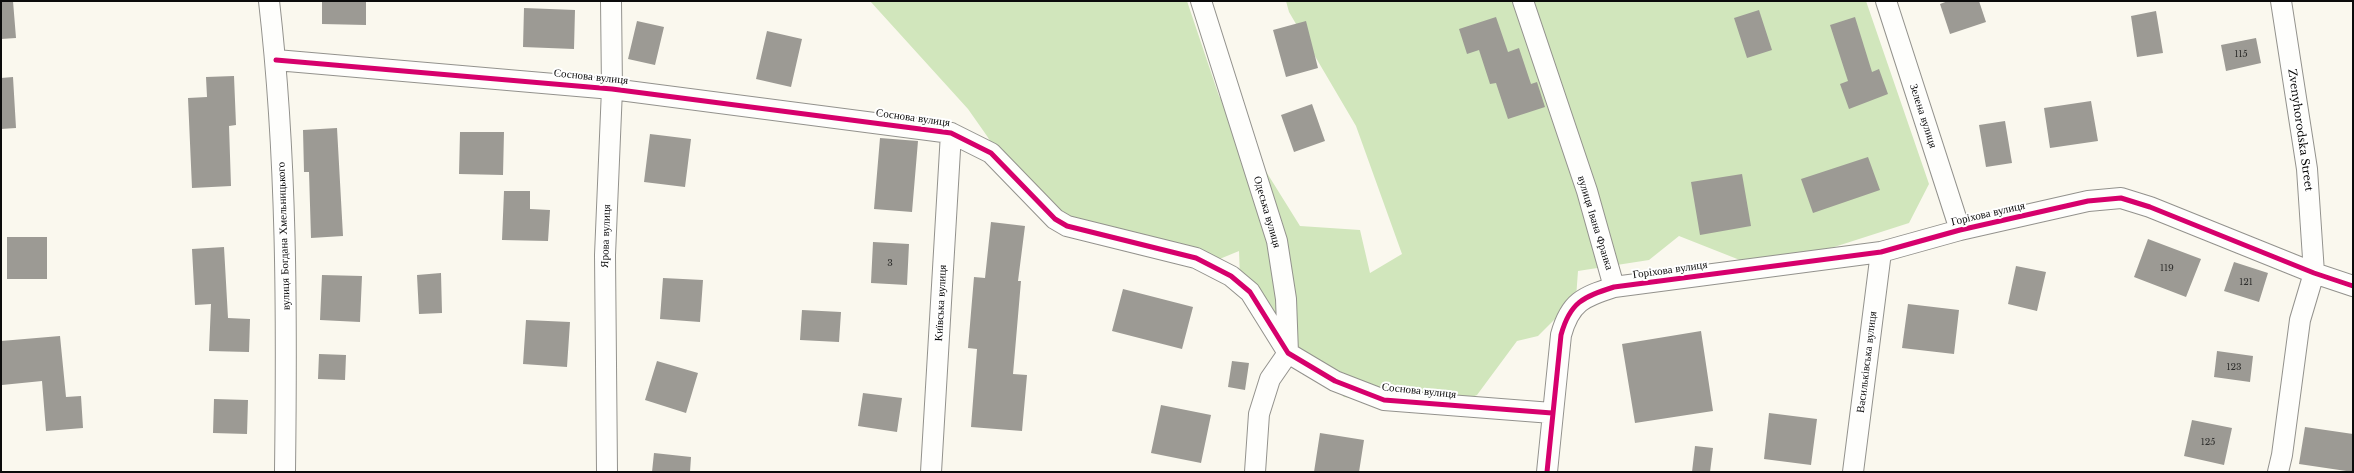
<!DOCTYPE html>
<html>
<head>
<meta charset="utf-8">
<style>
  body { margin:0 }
  #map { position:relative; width:2354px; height:473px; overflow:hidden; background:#faf8ee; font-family:"Libre Baskerville",serif }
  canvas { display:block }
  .frame { position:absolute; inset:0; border:2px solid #0b0b0b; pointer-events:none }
</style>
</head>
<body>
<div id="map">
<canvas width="2354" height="473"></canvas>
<div class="frame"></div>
</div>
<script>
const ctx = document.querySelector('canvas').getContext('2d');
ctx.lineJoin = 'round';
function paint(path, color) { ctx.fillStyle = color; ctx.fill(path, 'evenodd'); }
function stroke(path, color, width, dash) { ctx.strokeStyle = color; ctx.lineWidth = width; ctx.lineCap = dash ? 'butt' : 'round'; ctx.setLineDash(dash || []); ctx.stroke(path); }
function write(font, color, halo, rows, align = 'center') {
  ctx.font = font + ' "Libre Baskerville",serif'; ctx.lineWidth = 4; ctx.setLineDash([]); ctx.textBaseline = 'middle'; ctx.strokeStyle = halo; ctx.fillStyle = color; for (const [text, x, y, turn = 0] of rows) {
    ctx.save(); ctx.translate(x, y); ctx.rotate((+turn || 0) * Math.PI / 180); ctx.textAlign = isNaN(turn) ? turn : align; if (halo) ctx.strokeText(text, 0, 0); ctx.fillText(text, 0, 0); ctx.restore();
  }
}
paint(new Path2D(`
  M870 1H1187L1219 96 1300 226 1360 230 1370 273 1402 254 1356 126 1289 12 1286 1H1866L1929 184 1909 223 1806 256 1755 266 1679 236 1649 260 1578 271 1576 298 1538 336 1517 341 1477 395 1439 411 1344 397 1302 360 1240 278 1239 251 1205 265 1092 237 1070 238 1027 201 987 136 968 109Z`), '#d1e6bc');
paint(new Path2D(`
  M1 1H13L16 38 1 39Z
  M322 1H366V25L322 24Z
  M1948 1H1979L1986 22 1950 34 1940 4Z
  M524 8 575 10 574 49 523 47Z
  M1759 10 1772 50 1747 58 1734 18Z
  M2156 11 2163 53 2137 57 2131 16Z
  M1496 17 1508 52 1519 48 1531 84 1537 82 1545 107 1508 119 1496 83 1490 84 1479 50 1467 54 1459 29Z
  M1855 17 1872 72 1879 69 1888 94 1849 109 1840 84 1848 81 1830 25Z
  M637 21 664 27 655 65 628 59Z
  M1306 21 1318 68 1286 77 1273 30Z
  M767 31 802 39 791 87 756 79Z
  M2256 38 2261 63 2226 71 2221 45Z
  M234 76 236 125 229 126 231 186 192 188 188 98 207 97 206 77Z
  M13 77 16 128 1 129V78Z
  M2091 101 2098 141 2050 148 2044 108Z
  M1312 104 1325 141 1294 152 1281 115Z
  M2005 121 2012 163 1986 167 1979 125Z
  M337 128 343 236 311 238 309 172H304L303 130Z
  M460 132H504L503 175 459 174Z
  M650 134 691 139 685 187 644 182Z
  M880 138 918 141 912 212 874 209Z
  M1868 157 1880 190 1813 213 1801 179Z
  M1742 174 1751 226 1700 235 1691 182Z
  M504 191H530V209L550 210 548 241 502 240Z
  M991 222 1025 226 1018 281H1021L1013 374 1027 375 1022 431 971 427 977 349 968 348 974 277 985 278Z
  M7 237H47V279H7Z
  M2148 239 2201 259 2186 297 2134 277Z
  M873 242 909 244 907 285 871 283Z
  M224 247 228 318 250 319 249 352 209 351 211 304 195 305 192 249Z
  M2234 262 2268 273 2259 302 2224 291Z
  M2016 266 2046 272 2037 311 2008 304Z
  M441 273 442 313 419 314 417 275Z
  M322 275 362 276 360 322 320 320Z
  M663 278 703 280 700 322 660 319Z
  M1123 289 1193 307 1182 349 1112 331Z
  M1908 304 1959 310 1954 354 1902 348Z
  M802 310 841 312 839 342 800 340Z
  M526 320 570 322 567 367 523 364Z
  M1701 331 1713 411 1635 423 1622 344Z
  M60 336 66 397 81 396 83 428 46 431 42 381 2 385 1 341Z
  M2217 351 2253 356 2250 382 2214 377Z
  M319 354 346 355 345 380 318 379Z
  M657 361 698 373 686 413 645 400Z
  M1232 361 1249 363 1245 390 1228 387Z
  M863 393 902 398 897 432 858 426Z
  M214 399 248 400 247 434 213 433Z
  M1161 405 1211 415 1201 463 1151 453Z
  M1769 413 1817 419 1811 465 1764 459Z
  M2192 420 2232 428 2224 465 2184 456Z
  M2305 427 2353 434V472L2299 464Z
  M1320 433 1364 440 1359 472H1314Z
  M1695 446 1713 448 1710 472H1692Z
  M654 453 691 457 690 472H652Z`), '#9c9a94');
const street = new Path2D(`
  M269 1C287 157 287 315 285 472
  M1201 1 1277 241 1286 299 1288 353 1270 379 1259 414 1255 472
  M1523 1 1587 191 1614 287
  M1886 1 1960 230
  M276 60 612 89 951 133 991 153 1055 219 1067 226 1196 258 1231 276 1250 292 1288 353 1335 381 1384 400 1552 413
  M607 472 605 255 612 89 611 1
  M931 472 951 133
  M1547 472 1561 335C1570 302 1583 297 1614 287L1881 252 1960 230 2088 201 2121 198 2150 207 2314 273 2353 286
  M1853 472 1881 252
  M2278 472 2282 455 2300 320 2314 273 2307 169 2281 1`);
stroke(street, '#93928d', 22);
stroke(street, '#fefefc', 20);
stroke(new Path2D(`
  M276 60 612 89 951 133 991 153 1055 219 1067 226 1196 258 1231 276 1250 292 1288 353 1335 381 1384 400 1552 413
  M1547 472 1561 335C1570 302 1583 297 1614 287L1881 252 1960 230 2088 201 2121 198 2150 207 2314 273 2353 286`), '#d6006c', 5);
write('9px', '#2f2f2d', null, [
  ["115",2241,54],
  ["3",890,263],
  ["119",2167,268],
  ["121",2246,282],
  ["123",2234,367],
  ["125",2208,442]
]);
write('11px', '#0b0b0b', '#fff', [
  ["Соснова вулиця",591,77,6],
  ["Зелена вулиця",1923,116,72],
  ["Соснова вулиця",913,118,8],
  ["Zvenyhorodska Street",2300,130,82],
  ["Одеська вулиця",1267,212,74],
  ["Горіхова вулиця",1988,214,-13],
  ["вулиця Івана Франка",1595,223,73],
  ["вулиця Богдана Хмельницького",284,236,-92],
  ["Ярова вулиця",606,236,-88],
  ["Горіхова вулиця",1670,270,-8],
  ["Київська вулиця",941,303,-87],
  ["Васильківська вулиця",1867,362,-83],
  ["Соснова вулиця",1419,391,6]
]);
</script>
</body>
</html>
